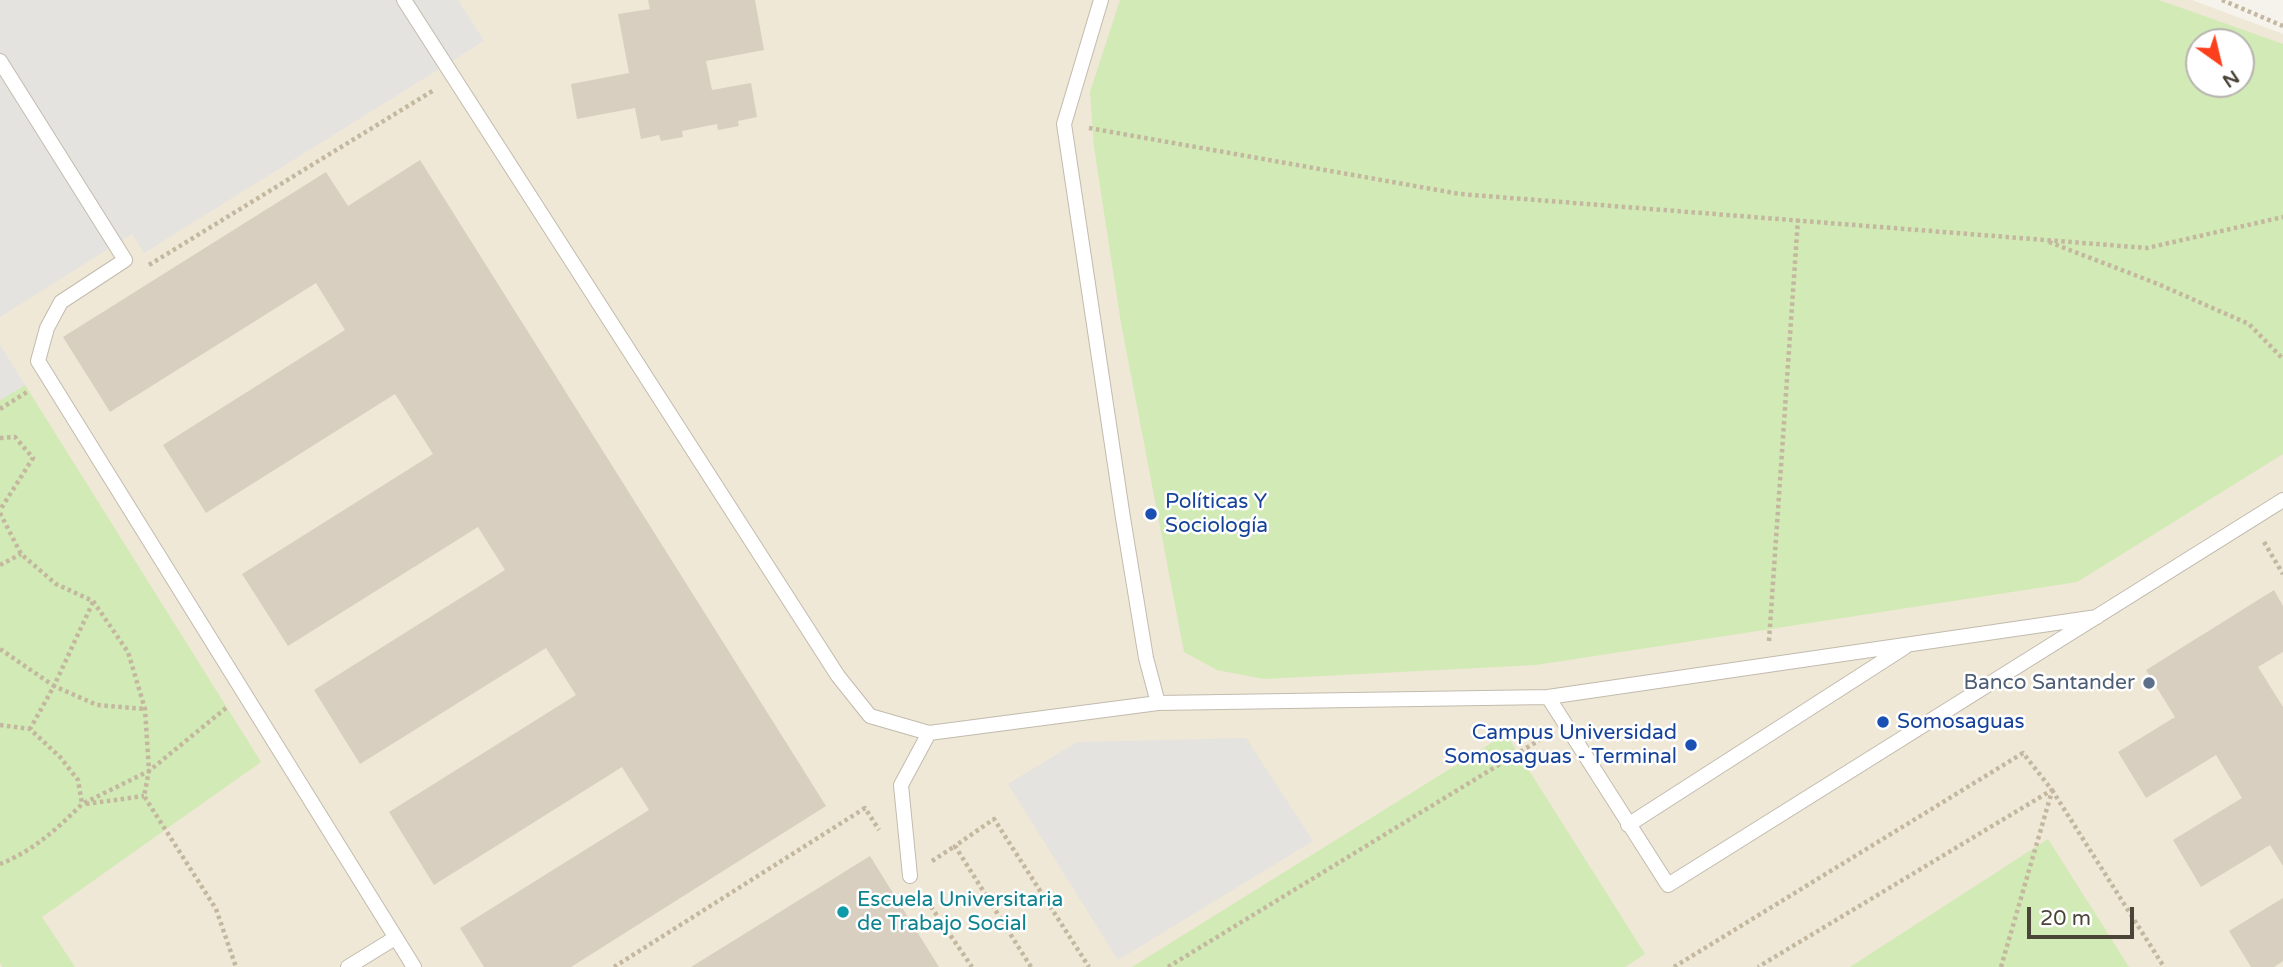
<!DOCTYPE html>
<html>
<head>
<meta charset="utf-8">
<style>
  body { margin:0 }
  #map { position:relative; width:2283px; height:967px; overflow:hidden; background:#f6f3ec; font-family:"Varela Round",sans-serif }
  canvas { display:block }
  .north { position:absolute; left:2185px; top:28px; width:70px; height:70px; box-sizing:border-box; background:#fff; border:2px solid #b7b4b0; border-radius:50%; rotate:146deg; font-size:19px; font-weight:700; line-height:28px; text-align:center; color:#4b4439 }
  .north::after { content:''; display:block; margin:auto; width:24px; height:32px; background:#fc3f1d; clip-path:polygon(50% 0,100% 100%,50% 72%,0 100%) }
  .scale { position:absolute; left:2027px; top:907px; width:107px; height:32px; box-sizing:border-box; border:4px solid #4b4439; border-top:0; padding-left:9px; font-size:21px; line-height:24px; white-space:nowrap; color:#4b4439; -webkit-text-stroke:5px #fff; paint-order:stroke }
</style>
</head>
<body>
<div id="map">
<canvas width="2283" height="967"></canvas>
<div class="north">N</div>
<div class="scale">20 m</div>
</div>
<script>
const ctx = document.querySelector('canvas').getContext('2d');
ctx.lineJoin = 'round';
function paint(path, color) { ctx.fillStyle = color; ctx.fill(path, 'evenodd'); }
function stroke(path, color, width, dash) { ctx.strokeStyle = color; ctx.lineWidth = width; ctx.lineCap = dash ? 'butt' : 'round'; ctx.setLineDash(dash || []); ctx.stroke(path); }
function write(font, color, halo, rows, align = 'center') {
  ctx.font = font + ' "Varela Round",sans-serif'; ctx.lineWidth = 5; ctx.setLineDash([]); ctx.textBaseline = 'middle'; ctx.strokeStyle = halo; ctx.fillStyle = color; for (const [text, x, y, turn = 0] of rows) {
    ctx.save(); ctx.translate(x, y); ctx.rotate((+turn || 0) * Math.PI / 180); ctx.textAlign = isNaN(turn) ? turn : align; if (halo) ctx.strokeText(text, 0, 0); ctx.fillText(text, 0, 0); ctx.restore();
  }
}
paint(new Path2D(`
  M0 0H2192L2283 34V967H0ZM2199 42H2241V84H2199Z`), '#efe8d6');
paint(new Path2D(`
  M1120 0H2159L2283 44V454L2077 582 1536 665 1264 679 1217 670 1184 652 1121 323 1094 147 1090 92ZM2199 42H2241V84H2199Z
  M25 385 261 762 42 917 75 967H2L0 962V400Z
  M1506 734 1645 954 1625 967H1132Z
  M2048 839 2129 967H1850Z`), '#d2eab5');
paint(new Path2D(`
  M0 0H458L484 41 144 253 132 234 0 317Z
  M0 345 25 385 0 400Z
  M1246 738 1313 841 1118 960 1008 784 1077 742Z`), '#e5e3e0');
paint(new Path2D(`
  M648 0H755L764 50 706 61 712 90 751 83 757 117 738 121 739 126 718 130 717 124 682 131 683 137 661 141 659 135 641 139 635 108 577 119 571 84 629 73 618 14 650 9Z
  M420 160 826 806 571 967H484L460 928 649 810 622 767 434 885 389 812 576 695 546 648 360 764 314 690 505 570 478 527 288 646 242 574 433 454 395 394 206 513 163 445 345 330 316 283 110 412 63 337 326 172 348 206Z
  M2274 590 2283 606V652L2258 667 2283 707V866L2270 845 2201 887 2173 840 2242 798 2216 755 2146 798 2118 752 2175 717 2146 670Z
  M870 856 939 967H691Z
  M2283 898V961L2274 967H2251L2229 931Z`), '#d8cfc1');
const lane = new Path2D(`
  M404 0 838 676 870 716 929 733 1158 703 1548 697 2097 617
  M1101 0 1064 124 1123 518 1146 658 1158 703
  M0 61 125 260 61 302 47 328 38 361 414 967
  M1548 697 1668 885 2283 500
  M1628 825 1905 647
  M910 876 901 785 929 733
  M348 967 395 938`);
stroke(lane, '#c2bbae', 16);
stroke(new Path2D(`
  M2222 0 2283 26
  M1089 128 1460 194 2147 248 2283 217
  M2049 242 2158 284 2249 324 2283 359
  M149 265 434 90
  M0 409 27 392
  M0 438 15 437 33 458 0 510
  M0 513 21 554 56 584 93 601 128 652 145 709 149 771 82 804
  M2264 542 2283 574
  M0 565 21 554
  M93 602 54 686 97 705 145 709
  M1769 641 1798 219
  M0 649 54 686 30 729
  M226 708 149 771 144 796 216 909 236 967
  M0 725 30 729 60 757 78 780 82 804C57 829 33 851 0 864
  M2052 790 2164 967
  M86 804 144 796
  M932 861 955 846
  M923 895 972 967
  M614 967 865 808 879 830
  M1031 967 955 846 994 819 1089 967
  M1168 967 1546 736
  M1674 967 2023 753 2052 790 1758 967
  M2001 967 2052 791`), '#c4b79f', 4.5, [3.5, 3.5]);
stroke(lane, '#fff', 14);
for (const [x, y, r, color] of [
  [1151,514,7,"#1a4fb4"],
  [2149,683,7,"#5c6f8a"],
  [1883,722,7,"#1a4fb4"],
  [1691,745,7,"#1a4fb4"],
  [843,912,7,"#0f9aa8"]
]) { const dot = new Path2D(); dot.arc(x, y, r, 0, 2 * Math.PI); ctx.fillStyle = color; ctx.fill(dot); stroke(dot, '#fff', 2.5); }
write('21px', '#164399', '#fff', [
  ["Políticas Y",1165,502],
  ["Sociología",1165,526],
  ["Somosaguas",1897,722],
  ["Campus Universidad",1677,733,"right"],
  ["Somosaguas - Terminal",1677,757,"right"]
], 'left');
write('21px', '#4e5e75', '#fff', [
  ["Banco Santander",2135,683]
], 'right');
write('21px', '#0d838f', '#fff', [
  ["Escuela Universitaria",857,900],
  ["de Trabajo Social",857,924]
], 'left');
</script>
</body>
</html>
